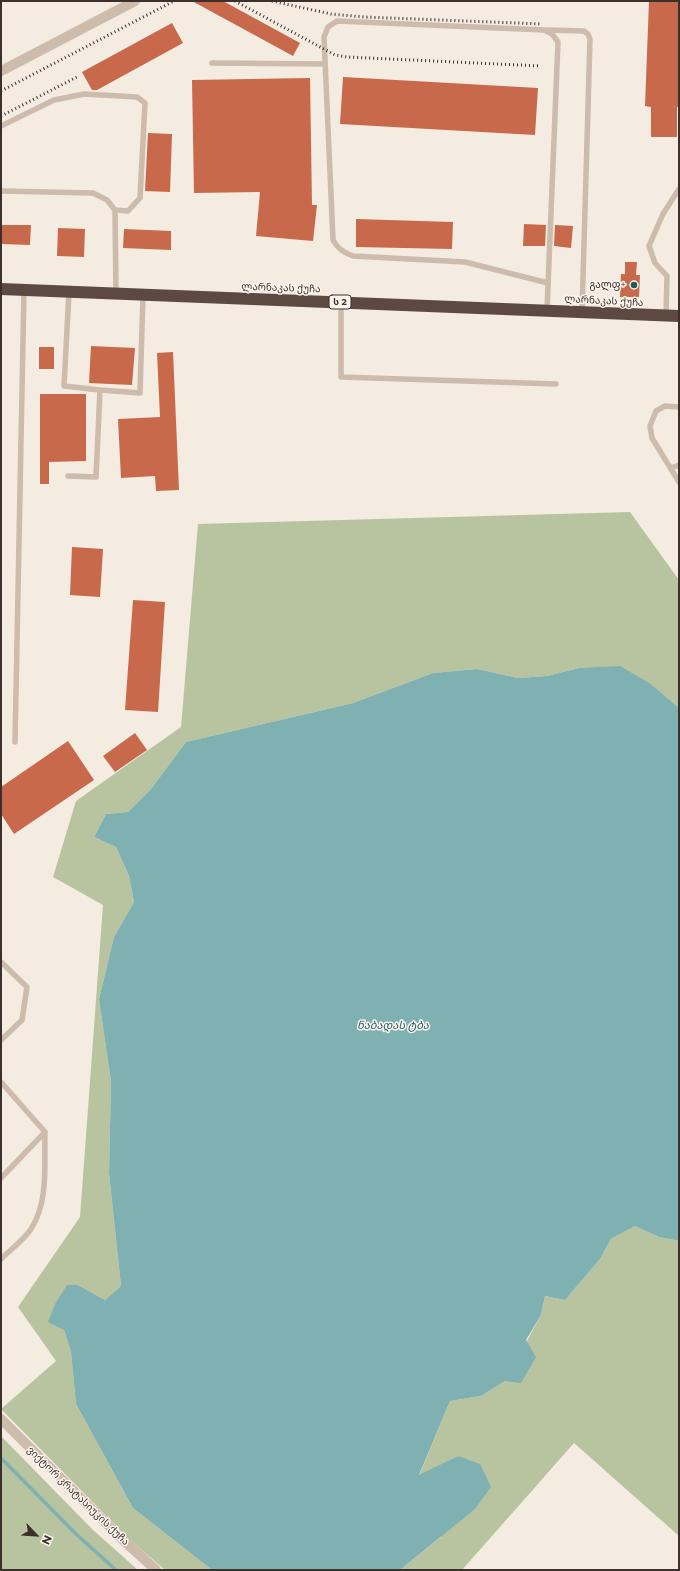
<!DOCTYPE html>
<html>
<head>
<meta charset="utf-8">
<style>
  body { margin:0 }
  #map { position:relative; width:680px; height:1571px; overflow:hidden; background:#f4ebe1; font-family:Montserrat,sans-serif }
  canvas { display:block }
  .frame { position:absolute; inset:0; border:2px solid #3b302b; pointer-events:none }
  .north { position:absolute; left:16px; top:1515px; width:40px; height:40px; -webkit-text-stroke:3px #fbf5ee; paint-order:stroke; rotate:115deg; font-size:11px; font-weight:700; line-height:16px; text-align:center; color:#3b302b }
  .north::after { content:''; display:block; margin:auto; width:14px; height:18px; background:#3b302b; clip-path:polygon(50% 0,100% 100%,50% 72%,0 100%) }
</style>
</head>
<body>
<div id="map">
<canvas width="680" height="1571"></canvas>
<div class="frame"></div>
<div class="north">N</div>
</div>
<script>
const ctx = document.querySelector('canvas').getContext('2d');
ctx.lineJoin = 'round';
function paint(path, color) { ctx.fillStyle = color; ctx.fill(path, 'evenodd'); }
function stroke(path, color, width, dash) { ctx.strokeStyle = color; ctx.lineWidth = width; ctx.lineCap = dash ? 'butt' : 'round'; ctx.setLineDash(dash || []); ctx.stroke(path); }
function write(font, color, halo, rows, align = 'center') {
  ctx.font = font + ' Montserrat,"Noto Sans Georgian",sans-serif'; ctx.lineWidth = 3; ctx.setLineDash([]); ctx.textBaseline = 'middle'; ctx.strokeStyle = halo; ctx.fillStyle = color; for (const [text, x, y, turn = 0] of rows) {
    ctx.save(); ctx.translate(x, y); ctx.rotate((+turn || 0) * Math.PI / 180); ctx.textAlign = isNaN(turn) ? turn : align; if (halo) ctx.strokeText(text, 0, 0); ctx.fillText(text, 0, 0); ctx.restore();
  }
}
paint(new Path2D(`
  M630 512 679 580V708L651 684 579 668 547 676 518 678 477 669 433 673 353 703 186 742 151 789 128 812 106 814 94 837 116 847 129 876 134 902 114 937 99 999 111 1082 109 1173 121 1286 105 1300 78 1285 64 1330 71 1352 76 1404 133 1508 212 1570H165L129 1539 1 1409 56 1361 18 1307 80 1217 103 905 53 877 76 801 181 727 198 524Z
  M635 1226 659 1237 679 1241V1536L574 1443 462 1570H400L441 1537 458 1456 419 1476 450 1401 481 1396 505 1381 541 1315 545 1296 565 1300 600 1259 611 1239Z
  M1 1436 92 1529 138 1570H1Z`), '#b8c4a0');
paint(new Path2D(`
  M620 666 651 684 679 708V1241L659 1237 635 1226 611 1239 600 1259 565 1300 545 1296 541 1315 526 1340 536 1357 521 1383 505 1381 481 1396 450 1401 419 1475 458 1456 480 1464 491 1487 475 1509 400 1570H212L133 1508 76 1404 71 1352 64 1330 48 1322 55 1304 67 1285H78L105 1300 121 1286 109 1173 111 1082 99 999 114 937 134 902 129 876 116 847 94 837 106 814 128 812 151 789 186 742 353 703 433 673 477 669 518 678 547 676 579 668Z`), '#7fb0b2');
stroke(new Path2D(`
  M1 1458 76 1534 116 1570`), '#7fb0b2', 3.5);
paint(new Path2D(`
  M192 1H223L300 43 293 56Z
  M649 1H679V107H677V137H651V107L645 106Z
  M172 23 183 43 97 90H92L82 72Z
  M343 77 538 88 535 135 340 124Z
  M310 78 312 205H317L313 241 256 236 260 192 194 193 192 80Z
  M148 133 172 134 170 192 145 191Z
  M356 219 453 222 452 249 356 247Z
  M524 224 546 225 545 246H523Z
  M1 225H31L30 245 1 244Z
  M555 225 573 226 571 248 554 246Z
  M58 228 85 229 84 257 57 256Z
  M124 229 171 231V250L123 248Z
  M625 262H637L636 275H640L639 297H620L621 274H625Z
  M91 346 135 348 132 385 89 383Z
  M39 347H54V369H39Z
  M173 352 179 490 156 491 155 476 121 478 118 419 160 417 157 353Z
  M40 394H86V461L49 462V484H40Z
  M72 547 103 549 100 597 70 595Z
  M133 600 165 602 158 712 125 710Z
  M135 733 147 750 115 772 103 756Z
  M68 741 94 780 14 834 1 814V787Z`), '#c8694b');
stroke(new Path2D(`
  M547 30 584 31 588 34 590 39 582 312
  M212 63 325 64
  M1 126 54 100 84 94 137 97 145 103 140 198 128 211 115 210
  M1 191 93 193 107 200 115 210 116 293
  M69 292 64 386 100 390
  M341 303V377L556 384
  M547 310 558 42 552 34 544 30 337 21 328 27 324 37 333 240C338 249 343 252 353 256L465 262 548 283
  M666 315 667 276 655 263 649 246 663 214 679 189
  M679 407 665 406 656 411 650 426 652 438 679 482
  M671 468 679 465
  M68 476 96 477 100 390 140 393 143 295
  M15 742 24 290
  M1 962 27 987 22 1020 1 1040
  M1 1082 45 1132C44 1164 49 1201 31 1229 24 1240 10 1250 1 1259
  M1 1178 45 1132`), '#cdbbac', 5.5);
stroke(new Path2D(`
  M1 71 135 1
  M1 1419 123 1540 156 1570`), '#cdbbac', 10);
stroke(new Path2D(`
  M1 289 679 316`), '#5c4a42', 12);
stroke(new Path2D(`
  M235 1 335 55 347 57 541 66
  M272 1 331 14 364 17 542 24
  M1 91 174 1
  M1 116 79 76`), '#3b302b', 3, [1, 3]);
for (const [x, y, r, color] of [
  [634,285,4,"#1f5a5e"]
]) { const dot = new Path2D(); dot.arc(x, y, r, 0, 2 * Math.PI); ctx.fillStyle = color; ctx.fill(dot); stroke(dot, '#fbf5ee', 1.5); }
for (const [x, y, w] of [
  [340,302,22]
]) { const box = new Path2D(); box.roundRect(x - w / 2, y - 7, w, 14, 3); ctx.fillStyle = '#fbf5ee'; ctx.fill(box); stroke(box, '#3b302b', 1); }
write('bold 9px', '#3b302b', null, [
  ["ს 2",340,302]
]);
write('10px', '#3b302b', '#fbf5ee', [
  ["გალფ+",626,285]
], 'right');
write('10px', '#3b302b', '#fbf5ee', [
  ["ლარნაკას ქუჩა",281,288,2],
  ["ლარნაკას ქუჩა",604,301,3],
  ["ვიქტორ კრატასიუკის ქუჩა",78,1496,44]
]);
write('italic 11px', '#1f5a5e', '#fbf5ee', [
  ["ნაბადას ტბა",393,1026]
]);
</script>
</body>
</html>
